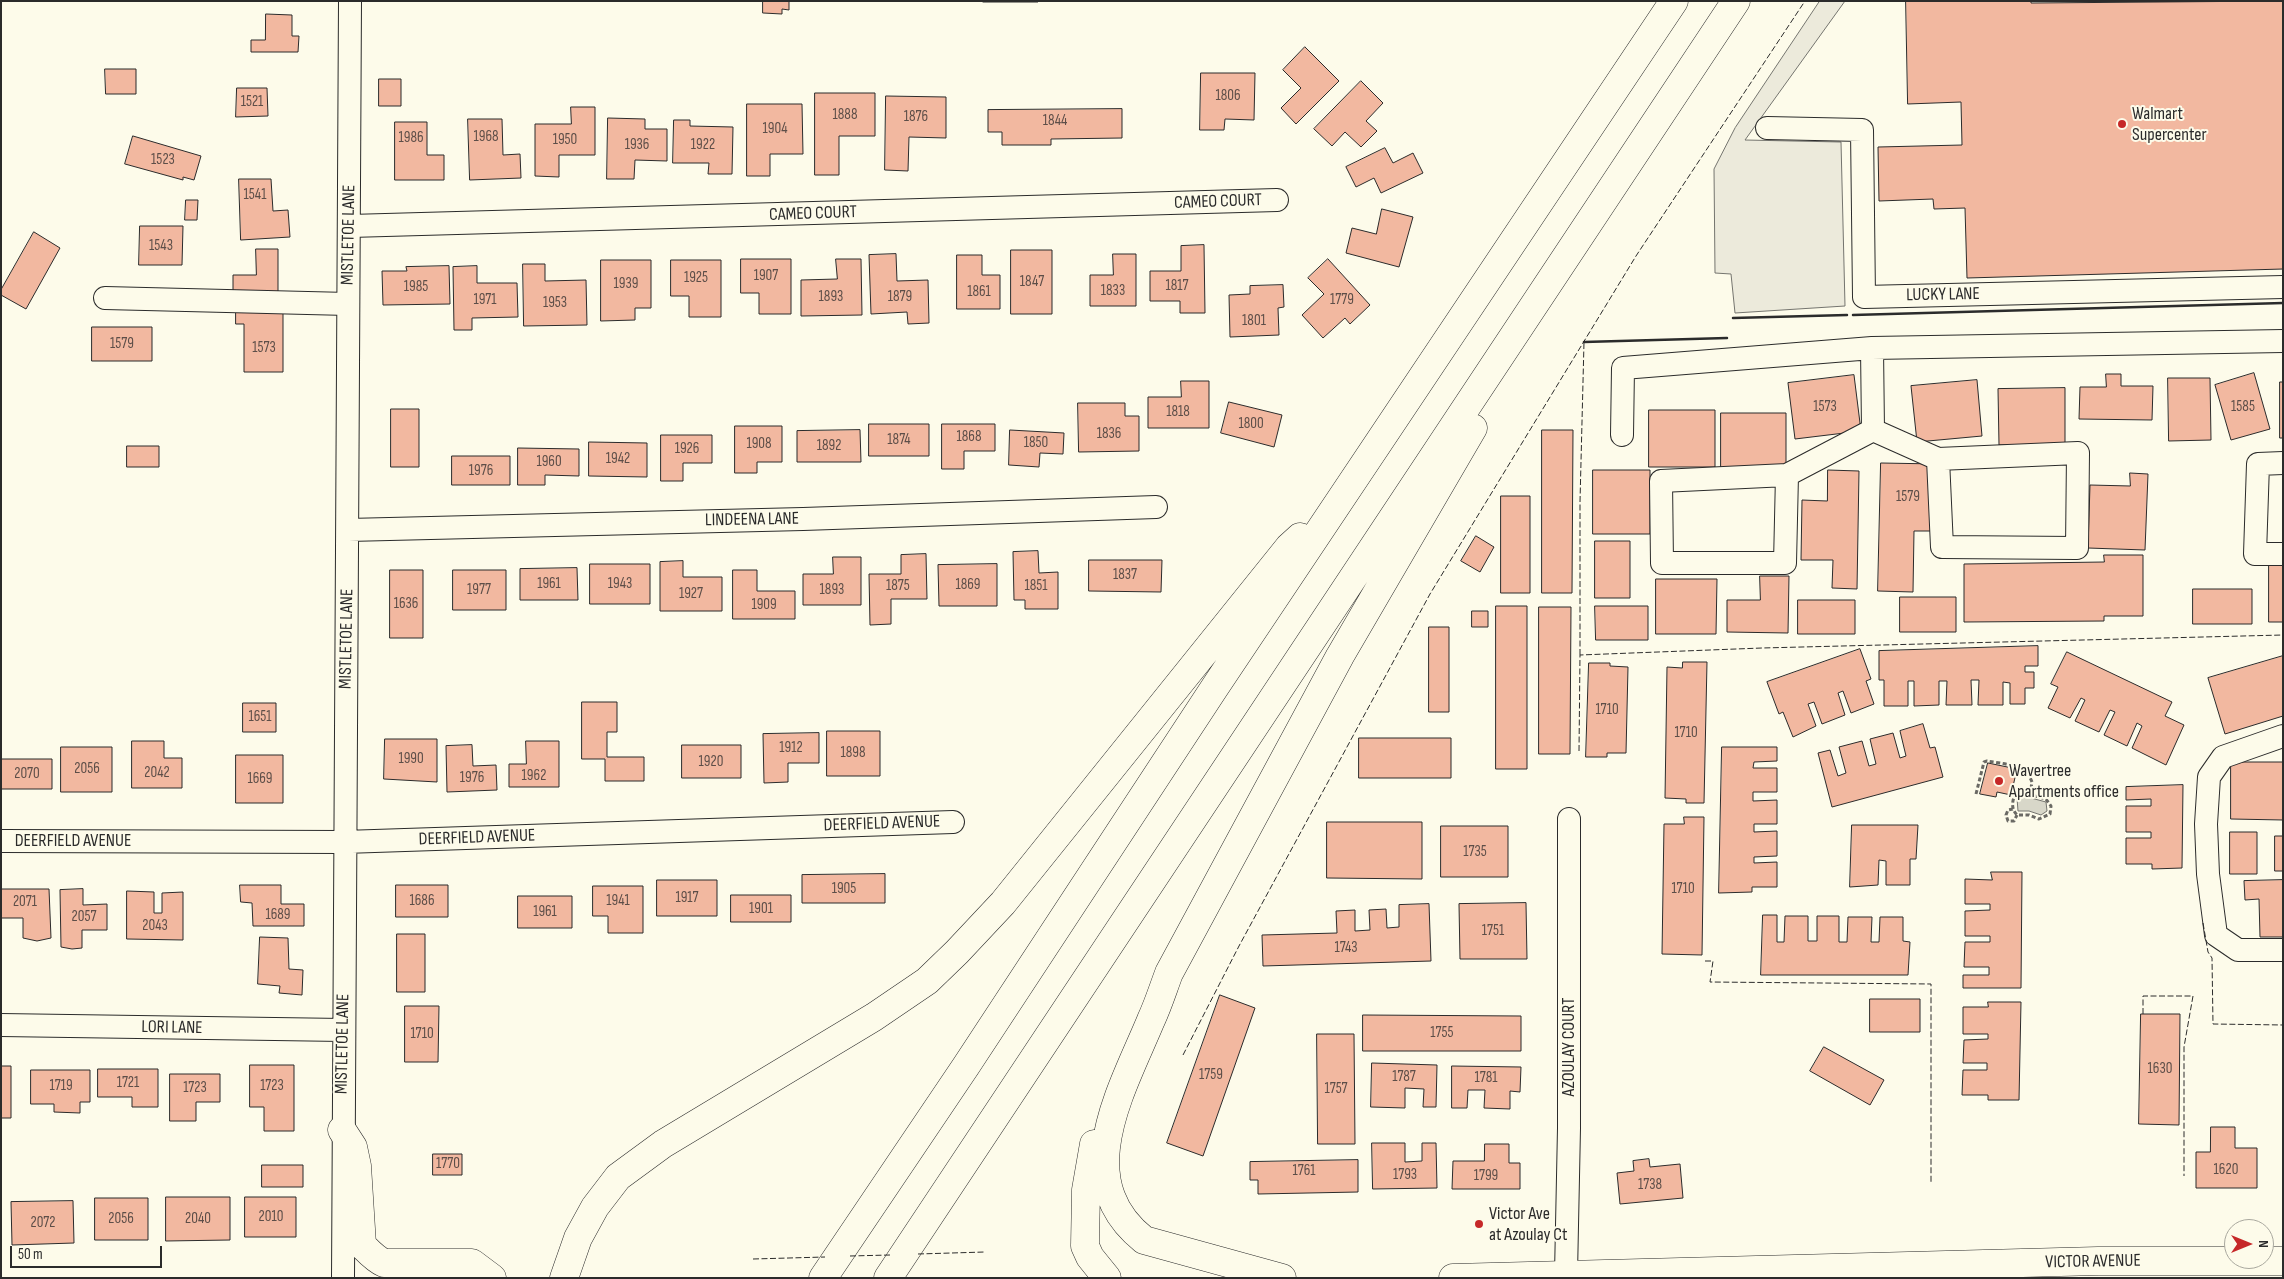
<!DOCTYPE html>
<html>
<head>
<meta charset="utf-8">
<style>
  body { margin:0 }
  #map { position:relative; width:2284px; height:1279px; overflow:hidden; background:#fdfbea; font-family:"Sofia Sans Condensed",sans-serif }
  canvas { display:block }
  .frame { position:absolute; inset:0; border:2px solid #2b2b2b; pointer-events:none }
  .north { position:absolute; left:2224px; top:1219px; width:50px; height:50px; box-sizing:border-box; background:#fdfbea; border:1px solid #a9a89e; border-radius:50%; rotate:90deg; font-size:14px; font-weight:700; line-height:20px; text-align:center; color:#2b2b2b }
  .north::after { content:''; display:block; margin:auto; width:18px; height:22px; background:#c62828; clip-path:polygon(50% 0,100% 100%,50% 72%,0 100%) }
  .scale { position:absolute; left:10px; top:1246px; width:152px; height:22px; box-sizing:border-box; border:2px solid #2b2b2b; border-top:0; padding-left:6px; font-size:15px; line-height:18px; white-space:nowrap; color:#2b2b2b; -webkit-text-stroke:4px #fdfbea; paint-order:stroke }
</style>
</head>
<body>
<div id="map">
<canvas width="2284" height="1279"></canvas>
<div class="frame"></div>
<div class="north">N</div>
<div class="scale">50 m</div>
</div>
<script>
const ctx = document.querySelector('canvas').getContext('2d');
ctx.lineJoin = 'round';
function paint(path, color) { ctx.fillStyle = color; ctx.fill(path, 'evenodd'); }
function stroke(path, color, width, dash) { ctx.strokeStyle = color; ctx.lineWidth = width; ctx.lineCap = dash ? 'butt' : 'round'; ctx.setLineDash(dash || []); ctx.stroke(path); }
function write(font, color, halo, rows, align = 'center') {
  ctx.font = font + ' "Sofia Sans Condensed",sans-serif'; ctx.lineWidth = 4; ctx.setLineDash([]); ctx.textBaseline = 'middle'; ctx.strokeStyle = halo; ctx.fillStyle = color; for (const [text, x, y, turn = 0] of rows) {
    ctx.save(); ctx.translate(x, y); ctx.rotate((+turn || 0) * Math.PI / 180); ctx.textAlign = isNaN(turn) ? turn : align; if (halo) ctx.strokeText(text, 0, 0); ctx.fillText(text, 0, 0); ctx.restore();
  }
}
const parking = new Path2D(`
  M1820 1H1845L1745 140 1841 142 1845 306 1735 313 1731 274 1715 273 1714 169 1735 128Z`);
paint(parking, '#eceadb');
stroke(parking, '#74746e', 1);
const water = new Path2D(`
  M2024 794 2031 798 2046 802 2047 811 2041 815 2029 811H2018L2017 798Z`);
paint(water, '#d8d7c9');
stroke(water, '#74746e', 1);
const building = new Path2D(`
  M763 1H789V10L782 9V14L763 13Z
  M983 1H1038V2H983Z
  M1906 1H2031V3L2283 1V269L1967 278 1965 208 1934 209 1933 199 1879 201 1878 147 1962 145 1961 102 1908 104Z
  M266 14 292 15V36H299L298 52H251V40H265Z
  M1305 47 1339 81 1296 124 1281 108 1301 88 1283 70Z
  M105 69H136V94H106Z
  M1201 73H1255L1254 120 1225 119 1224 130H1200Z
  M379 79H401V106H379Z
  M1361 81 1383 103 1366 121 1377 131 1361 147 1345 132 1332 146 1314 129Z
  M237 88H267L268 116 236 117Z
  M815 93H875V136H839V175H815Z
  M886 96 946 97V138L909 137 908 171 885 170Z
  M747 104H802L803 154H770V176H747Z
  M571 107H595V155H559V177L535 176V124H571Z
  M1122 109V138L1051 139V145H1002V132H988V110Z
  M608 118 645 119V129H667V161L635 160 634 179H607Z
  M468 119H502L503 155 520 154 521 178 470 180Z
  M674 120H690V126L733 127 732 174H708L709 163H673Z
  M395 122H427V155H444V180H395Z
  M133 136 201 156 194 180 183 177V180L125 164Z
  M1385 148 1393 163 1413 153 1423 173 1381 193 1374 178 1356 187 1346 167Z
  M239 179H271L273 211 288 210 290 237 241 240Z
  M186 200H198L197 220H185Z
  M1382 209 1413 217 1399 267 1346 253 1352 228 1376 234Z
  M140 226H183L182 265H139Z
  M34 232 60 248 26 309 1 295V290Z
  M1204 245 1205 313H1180V301H1150V271H1181V246Z
  M256 249H278V295H233V275H256Z
  M1011 250H1052V314H1011Z
  M896 254 897 281 928 280 929 323 908 324 907 312 871 314 869 255Z
  M1113 254H1136V306H1090V275H1113Z
  M957 255H982V275H1000V309H957Z
  M741 259H791V314H759V293H741Z
  M836 259H861L862 315 801 316V280L837 279Z
  M1328 259 1370 305 1350 324 1345 318 1323 338 1302 315 1324 294 1308 278Z
  M601 260H651V308H635V320L601 321Z
  M671 260H721V317H689V296H671Z
  M523 264H545V281L586 280 587 325 524 326Z
  M449 266 450 304 383 305 382 271H407L406 267Z
  M477 266V283H517L518 317 472 318V330H454L453 267Z
  M1283 285 1284 307 1278 308 1279 335 1230 337 1229 295 1250 294V286Z
  M236 310H283V372H244V324H236Z
  M92 327H152V361H92Z
  M2254 373 2270 429 2231 440 2215 385Z
  M2106 374H2121V386H2153L2152 420 2079 419 2080 387H2106Z
  M1854 375 1861 431 1795 439 1788 383Z
  M2168 378H2210L2211 440 2169 441Z
  M1977 380 1982 436 1917 442 1911 386Z
  M1181 381H1209V428H1148V397H1181Z
  M2280 382H2283V438H2280Z
  M2065 388V445H1999L1998 389Z
  M1229 402 1282 415 1274 447 1221 433Z
  M1078 403H1125V416H1139V451L1079 452Z
  M391 409H419V467H391Z
  M1649 410H1715V467H1649Z
  M1721 413H1786V470H1721Z
  M869 424H929V456H869Z
  M942 424H995V451H964V469H942Z
  M735 426H782V462H757V473H735Z
  M860 430 861 462H797V431Z
  M1010 430 1064 433 1063 454 1040 453 1039 467 1009 465Z
  M1542 430H1573L1572 593H1542Z
  M661 435H712V463H683V481H661Z
  M589 442 647 443V477L589 476Z
  M127 446H159V467H127Z
  M518 448 579 449V476L545 475V485H518Z
  M452 456H510V485H452Z
  M1881 463 1937 464 1936 531H1914L1913 592 1878 591Z
  M1593 470H1650V534H1593Z
  M1828 470 1859 471 1857 589 1832 588 1833 560H1801L1802 500 1827 501Z
  M2130 473 2148 474 2145 550 2088 548 2090 485 2130 486Z
  M1501 496H1530V593H1501Z
  M1476 536 1494 547 1480 572 1461 561Z
  M1595 541H1630V598H1595Z
  M1038 551 1039 573 1058 572V609H1025V600H1014L1013 552Z
  M926 554 927 599H891V624L870 625 869 574H901V555Z
  M2104 555H2143V616H2104V621L1964 622V564L2104 562Z
  M833 557H861V605H803V574H833Z
  M1089 560H1162L1161 592 1089 591Z
  M683 561V577H722V611H660V562Z
  M2269 563 2283 564V622H2269Z
  M590 564H650V604H590Z
  M997 564V606H939L938 565Z
  M577 568 578 600H520V569Z
  M390 570H423V638H390Z
  M453 570H506V610H453Z
  M733 570H757V591H795V619H733Z
  M1760 576H1789L1788 633 1727 632V600H1760Z
  M1656 579H1717L1716 634H1656Z
  M2193 589H2252V624H2193Z
  M1900 597H1956V632H1900Z
  M1798 600H1855V634H1798Z
  M1496 606H1527V769H1496Z
  M1595 606H1648V640H1596Z
  M1539 607H1571L1570 754H1539Z
  M1472 611H1488V627H1472Z
  M1429 627H1449V712H1429Z
  M2038 646V666H2025V672H2034V688H2025V704H2010V683L2003 682V705H1978L1979 680H1971L1972 705H1946L1947 681H1939V705L1914 706V681H1908V706H1884V680H1879V651Z
  M1860 649 1871 679 1866 681 1874 704 1851 713 1843 691 1838 693 1845 715 1822 724 1814 702 1808 704 1816 726 1793 737 1783 712 1779 714 1767 682Z
  M2067 652 2172 702 2165 716 2184 725 2166 765 2132 748 2142 726 2137 723 2127 746 2104 735 2115 712 2110 710 2099 732 2075 721 2085 700 2081 698 2070 718 2048 708 2058 687 2051 684Z
  M2283 656V716L2225 734 2208 678Z
  M1683 662H1707L1704 803H1686V799L1665 798 1667 667 1682 668Z
  M1589 663H1610V666L1628 667 1626 753H1607V757H1586Z
  M582 702H617V732H607V757H644V781H605V759H582Z
  M243 703H276V732H243Z
  M1923 724 1930 748 1935 747 1943 777 1832 807 1818 753 1830 750 1838 776 1846 773 1839 747 1862 741 1869 766 1876 764 1870 739 1893 733 1900 758 1906 756 1900 731Z
  M827 731H880V776H827Z
  M819 733V763H788V782L764 783 763 734Z
  M1359 738H1451V778H1359Z
  M385 739H437V782L384 779Z
  M132 741H164V758H182V788H132Z
  M526 741H559V787H509V764H526Z
  M472 745 473 766 496 765 497 790 447 792 446 746Z
  M682 745H741V778H682Z
  M61 747H112V792H61Z
  M1722 747H1777V761L1754 762 1753 768H1777V792H1753V801L1777 800V824H1754V832L1777 831V856L1754 857V863L1777 862V887H1752V892L1719 893Z
  M236 755H283V803H236Z
  M1 759H52V789H1Z
  M2231 762H2283V820L2231 819Z
  M1988 763 2017 769 2011 795 1997 792 1996 797 1980 794Z
  M2183 785 2182 868 2152 869V864H2126V838H2151V832H2126V806H2151V799L2126 800V787Z
  M1684 817H1704L1702 955 1662 954 1664 824H1684Z
  M1327 822H1422V879L1327 878Z
  M1852 825H1918L1916 859H1910V885H1886V861L1879 860 1878 885 1850 887Z
  M1441 826H1508V877H1441Z
  M2230 832H2257V874H2230Z
  M2275 836H2283V871H2275Z
  M1991 872H2022L2021 988H1963V975H1989V967H1964L1965 942H1990V936H1965V911L1990 910V904H1965V879L1992 880Z
  M885 874V903H802V875Z
  M657 880H717V916H657Z
  M2283 880V937H2260L2259 899 2245 900 2244 881Z
  M240 885H281V904H304V926H253L252 903 241 902Z
  M396 885H448V917H396Z
  M593 886H643V933H608V916H593Z
  M1 889H49L51 938 37 941 23 938V918H1Z
  M83 889V905L107 904V930H82V948L72 949 61 947 60 890Z
  M127 891 154 892V913H162V893L183 892V940L127 939Z
  M731 895H791V922H731Z
  M518 896H572V928H518Z
  M1526 903 1527 959H1460L1459 904Z
  M1429 904 1431 961 1263 966 1262 935 1337 933 1336 911 1355 910V931L1370 930 1369 910 1386 909 1387 928 1399 927V905Z
  M1763 915H1777V942H1784L1785 916H1808V941H1817V916H1839V942H1847L1848 917H1872L1871 942H1879L1880 917H1903V941L1910 942 1908 975H1761Z
  M397 934H425V992H397Z
  M260 937 288 938 289 969 303 970 302 995 279 993 280 986 258 984Z
  M1220 995 1255 1008 1203 1156 1167 1143Z
  M1870 999H1920V1032H1870Z
  M1988 1002H2021L2019 1100H1988V1095H1962L1963 1070H1987V1063H1963L1964 1040 1988 1039V1034H1963V1007H1988Z
  M405 1006H439L438 1062H405Z
  M2141 1014H2180L2179 1125 2139 1124Z
  M1363 1015 1521 1016V1051H1363Z
  M1317 1034H1354L1355 1144H1318Z
  M1824 1047 1884 1080 1870 1105 1810 1071Z
  M1372 1063 1437 1065 1436 1107H1423L1424 1089 1405 1088V1108L1371 1107Z
  M250 1065H294V1131H264V1107H250Z
  M1 1066H11V1118H1Z
  M1452 1066 1521 1067 1520 1092 1510 1091V1109L1484 1108 1485 1090H1468L1467 1108H1452Z
  M98 1069H158V1107H132V1097H98Z
  M31 1070H90V1102H80V1113L54 1112V1104H31Z
  M170 1074H220V1102H196V1121H170Z
  M2211 1127H2235V1148H2257V1188H2196V1152H2210Z
  M1372 1143H1405V1162L1422 1161V1143H1436L1437 1188 1373 1189Z
  M1485 1144H1509V1163H1520V1189H1452L1453 1161H1484Z
  M433 1154H462V1175H433Z
  M1649 1159 1650 1167 1680 1164 1683 1198 1620 1204 1617 1173 1634 1171 1633 1161Z
  M1358 1160V1192L1258 1194V1180H1250V1162Z
  M262 1165H303V1187H262Z
  M166 1197H230V1240L166 1241Z
  M245 1197H296V1237H245Z
  M95 1198H148V1240H95Z
  M73 1201 74 1243 12 1245 11 1202Z`);
paint(building, '#f2b8a0');
stroke(building, '#2b2b2b', 1);
const minor = new Path2D(`
  M1767 128 1862 130 1864 297 2283 287
  M350 226 1277 200
  M105 298 348 304
  M1622 435 1623 368 1872 348
  M1938 459 1942 547 2077 548 2078 453 1938 459 1873 430 1872 348 2283 341
  M2283 463 2258 464 2255 554H2283
  M1787 475 1661 481 1662 563H1785L1787 475 1873 430
  M348 530 803 519 1156 507
  M2283 736 2223 757 2209 777 2206 824 2208 874 2216 935 2238 950H2283
  M1 841 344 842 953 822
  M1 1025 343 1030
  M1566 1274 1569 1128V819
  M343 1278 350 1`);
const major = new Path2D(`
  M342 1130 353 1147 357 1166 362 1245C369 1252 375 1259 384 1263H472L492 1278
  M1453 1278 2098 1261H2283`);
const highway = new Path2D(`
  M1094 1144 1086 1190 1085 1246 1090 1257 1107 1278
  M564 1278 578 1238 595 1207 618 1177 663 1144 874 1017 927 981 957 952 1003 903 1289 547 1300 537
  M823 1278 966 1066 1215 687 1674 1
  M888 1278 1736 1
  M1282 1278 1144 1240C1068 1180 1122 1090 1151 1020 1158 1005 1163 989 1169 973L1340 656 1473 428`);
stroke(minor, '#2b2b2b', 24);
stroke(major, '#2b2b2b', 29);
stroke(highway, '#2b2b2b', 29);
stroke(new Path2D(`
  M2021 792 2046 799 2051 806 2050 814 2039 819 2029 815H2017C2011 809 2012 802 2015 794Z
  M1976 794 1984 762 1987 761C2003 764 2026 764 2032 782L2030 794
  M2013 809 2008 810 2006 815 2008 821H2014L2017 815`), '#6a6964', 3, [4, 2.5]);
stroke(minor, '#fdfbea', 22);
stroke(major, '#fdfbea', 28);
stroke(highway, '#fdfbea', 28);
stroke(new Path2D(`
  M1580 655V502L1584 342
  M1579 751 1580 655 1762 648 2283 635
  M2203 923 2208 952 2212 958 2213 1024 2283 1025
  M1705 961H1713L1710 982 1931 984V1184
  M2143 1014V996H2193L2184 1047V1176
  M1183 1055 1239 946 1430 594 1636 256 1805 1
  M918 1254 985 1252
  M850 1256 890 1255
  M753 1259 825 1257`), '#2b2b2b', 1, [6, 2.5]);
stroke(new Path2D(`
  M1853 315 2283 303
  M1733 318 1847 315
  M1584 342 1727 338`), '#2b2b2b', 2.5);
for (const [x, y, r, color] of [
  [2122,124,5,"#c62828"],
  [1999,781,5,"#c62828"],
  [1479,1224,5,"#c62828"]
]) { const dot = new Path2D(); dot.arc(x, y, r, 0, 2 * Math.PI); ctx.fillStyle = color; ctx.fill(dot); stroke(dot, '#fdfbea', 2); }
write('15px', '#5d4e48', null, [
  ["1806",1228,96],
  ["1521",252,102],
  ["1888",845,115],
  ["1876",916,117],
  ["1844",1055,121],
  ["1904",775,129],
  ["1968",486,137],
  ["1986",411,138],
  ["1950",565,140],
  ["1936",637,145],
  ["1922",703,145],
  ["1523",163,160],
  ["1541",255,195],
  ["1543",161,246],
  ["1907",766,276],
  ["1925",696,278],
  ["1847",1032,282],
  ["1939",626,284],
  ["1817",1177,286],
  ["1985",416,287],
  ["1833",1113,291],
  ["1861",979,292],
  ["1893",831,297],
  ["1879",900,297],
  ["1971",485,300],
  ["1779",1342,300],
  ["1953",555,303],
  ["1801",1254,321],
  ["1579",122,344],
  ["1573",264,348],
  ["1573",1825,407],
  ["1585",2243,407],
  ["1818",1178,412],
  ["1800",1251,424],
  ["1836",1109,434],
  ["1868",969,437],
  ["1874",899,440],
  ["1850",1036,443],
  ["1908",759,444],
  ["1892",829,446],
  ["1926",687,449],
  ["1942",618,459],
  ["1960",549,462],
  ["1976",481,471],
  ["1579",1908,497],
  ["1837",1125,575],
  ["1961",549,584],
  ["1943",620,584],
  ["1869",968,585],
  ["1875",898,586],
  ["1851",1036,586],
  ["1977",479,590],
  ["1893",832,590],
  ["1927",691,594],
  ["1636",406,604],
  ["1909",764,605],
  ["1710",1607,710],
  ["1651",260,717],
  ["1710",1686,733],
  ["1912",791,748],
  ["1898",853,753],
  ["1990",411,759],
  ["1920",711,762],
  ["2056",87,769],
  ["2042",157,773],
  ["2070",27,774],
  ["1962",534,776],
  ["1976",472,778],
  ["1669",260,779],
  ["1735",1475,852],
  ["1905",844,889],
  ["1710",1683,889],
  ["1917",687,898],
  ["1686",422,901],
  ["1941",618,901],
  ["2071",25,902],
  ["1901",761,909],
  ["1961",545,912],
  ["1689",278,915],
  ["2057",84,917],
  ["2043",155,926],
  ["1751",1493,931],
  ["1743",1346,948],
  ["1755",1442,1033],
  ["1710",422,1034],
  ["1630",2160,1069],
  ["1759",1211,1075],
  ["1787",1404,1077],
  ["1781",1486,1078],
  ["1721",128,1083],
  ["1719",61,1086],
  ["1723",272,1086],
  ["1723",195,1088],
  ["1757",1336,1089],
  ["1770",448,1164],
  ["1620",2226,1170],
  ["1761",1304,1171],
  ["1793",1405,1175],
  ["1799",1486,1176],
  ["1738",1650,1185],
  ["2010",271,1217],
  ["2056",121,1219],
  ["2040",198,1219],
  ["2072",43,1223]
]);
write('18px', '#2b2b2b', '#fdfbea', [
  ["Walmart",2132,114],
  ["Supercenter",2132,135],
  ["Wavertree",2009,771],
  ["Apartments office",2009,792],
  ["Victor Ave",1489,1214],
  ["at Azoulay Ct",1489,1235]
], 'left');
write('18px', '#2b2b2b', '#fdfbea', [
  ["CAMEO COURT",1218,202,-2],
  ["CAMEO COURT",813,214,-2],
  ["MISTLETOE LANE",349,235,-89],
  ["LUCKY LANE",1943,295,-1],
  ["LINDEENA LANE",752,520,-1],
  ["MISTLETOE LANE",347,639,-89],
  ["DEERFIELD AVENUE",882,824,-2],
  ["DEERFIELD AVENUE",477,838,-2],
  ["DEERFIELD AVENUE",73,841],
  ["LORI LANE",172,1028,1],
  ["MISTLETOE LANE",343,1044,-89],
  ["AZOULAY COURT",1569,1047,-90],
  ["VICTOR AVENUE",2093,1262,-1]
]);
</script>
</body>
</html>
